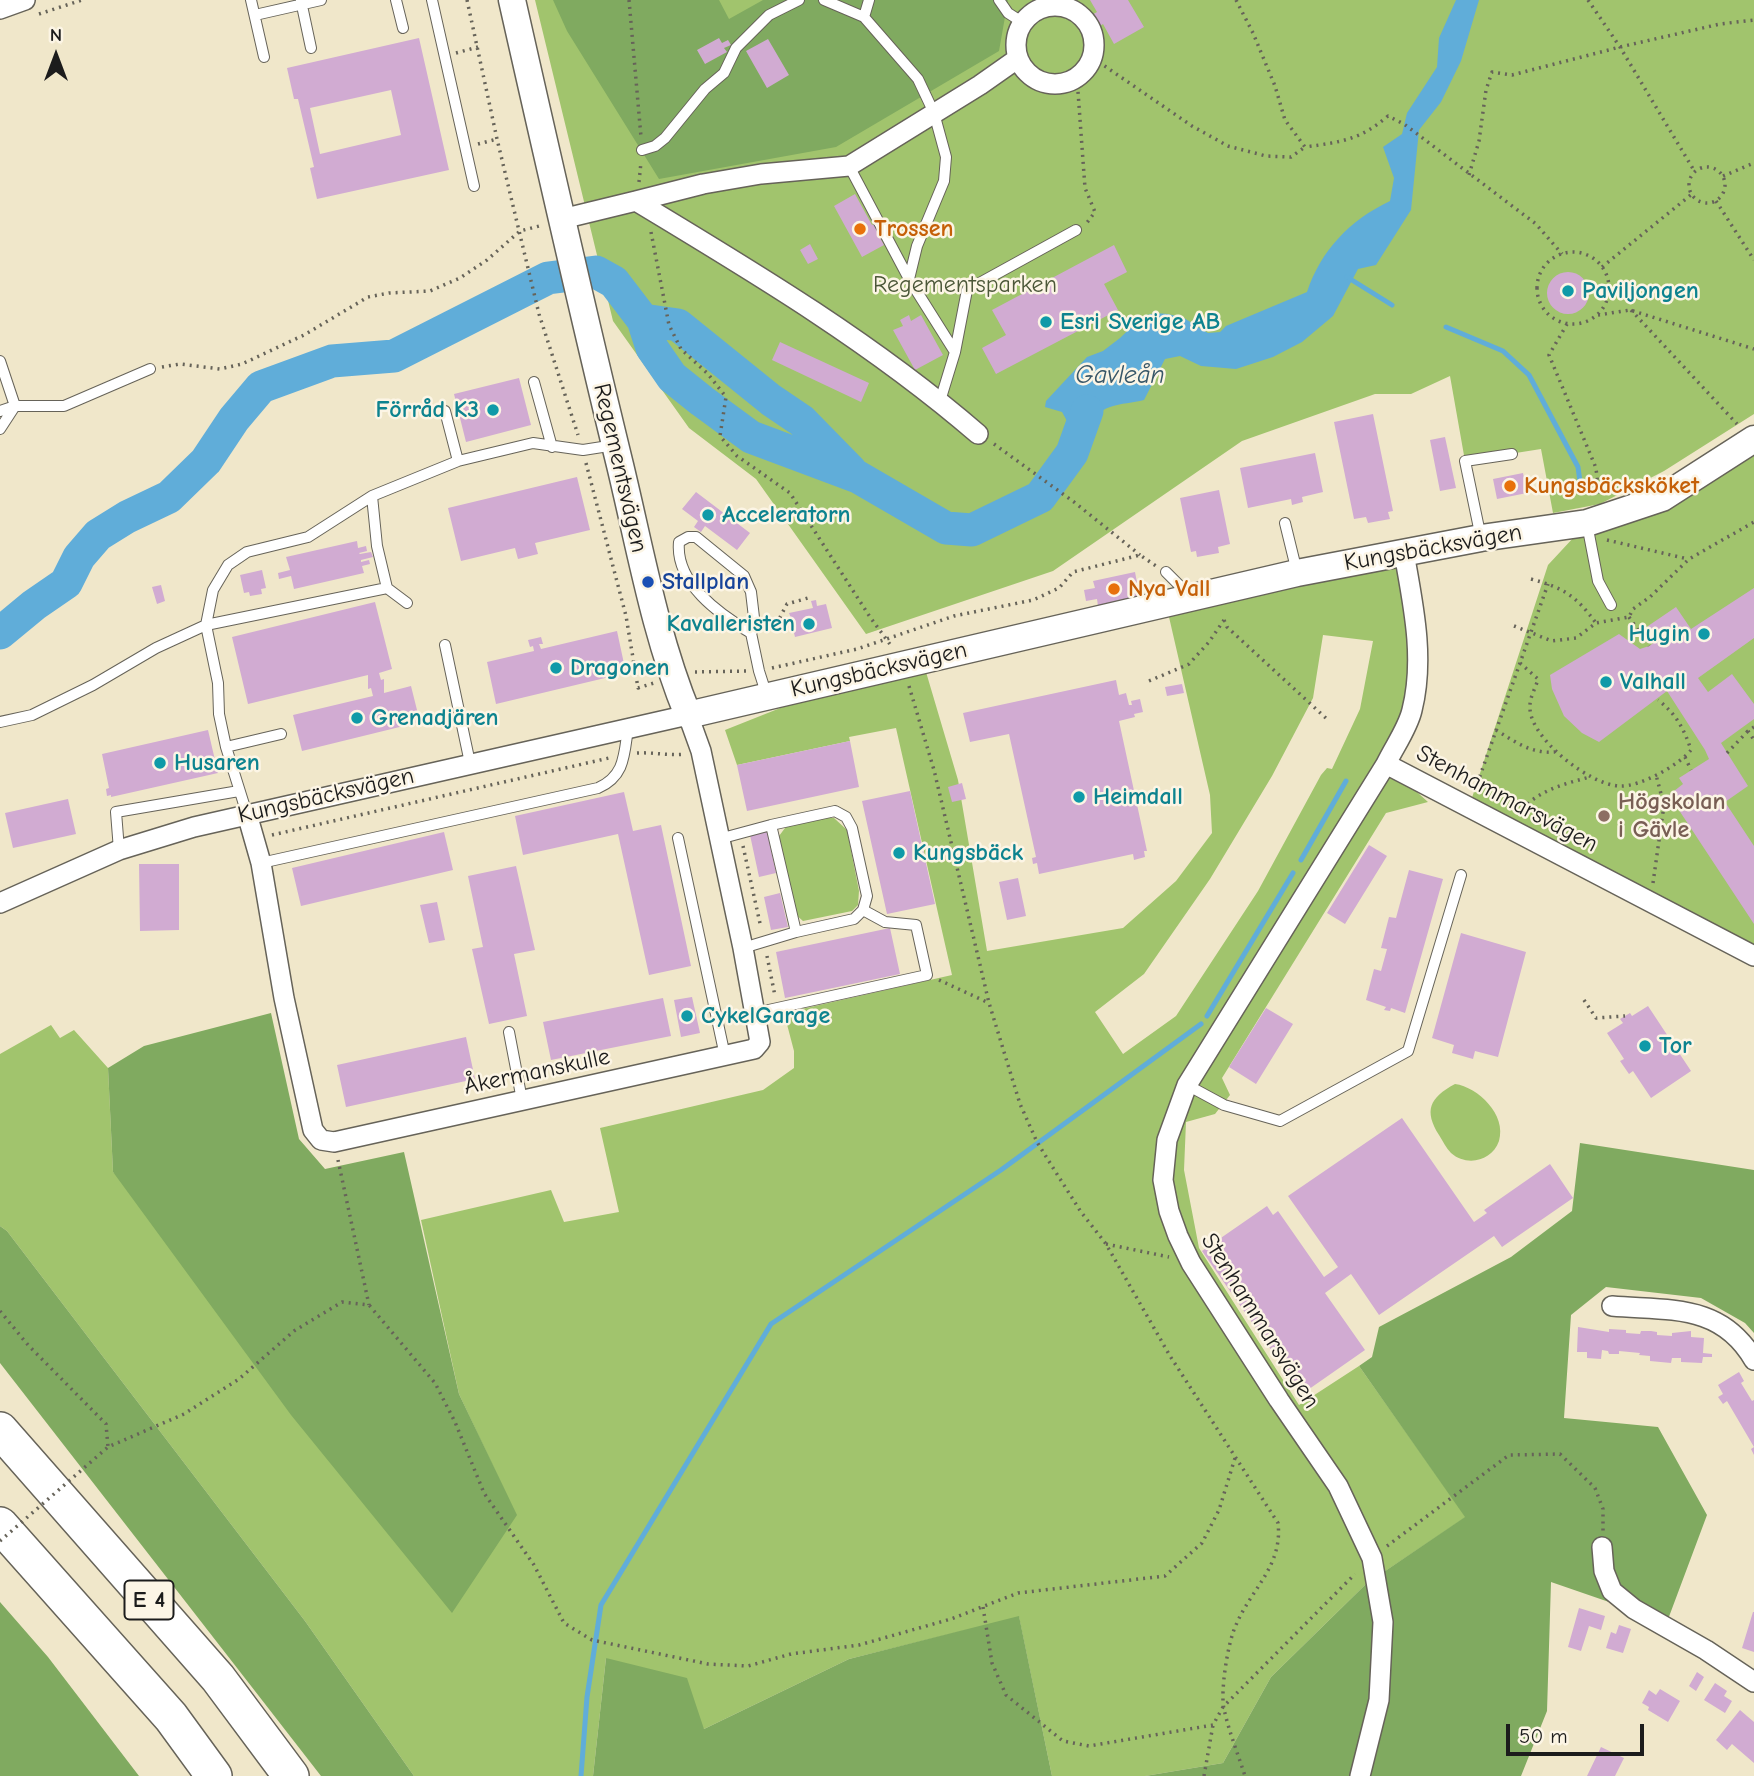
<!DOCTYPE html>
<html>
<head>
<meta charset="utf-8">
<style>
  body { margin:0 }
  #map { position:relative; width:1754px; height:1776px; overflow:hidden; background:#f0e7ca; font-family:"Comic Neue",sans-serif }
  canvas { display:block }
  .north { position:absolute; left:21px; top:21px; width:70px; height:70px; -webkit-text-stroke:5px #fcf5e5; paint-order:stroke; rotate:0deg; font-size:19px; font-weight:700; line-height:28px; text-align:center; color:#1c1c1c }
  .north::after { content:''; display:block; margin:auto; width:24px; height:32px; background:#1c1c1c; clip-path:polygon(50% 0,100% 100%,50% 72%,0 100%) }
  .scale { position:absolute; left:1506px; top:1724px; width:138px; height:32px; box-sizing:border-box; border:4px solid #1c1c1c; border-top:0; padding-left:9px; font-size:21px; line-height:24px; white-space:nowrap; color:#1c1c1c; -webkit-text-stroke:5px #fcf5e5; paint-order:stroke }
</style>
</head>
<body>
<div id="map">
<canvas width="1754" height="1776"></canvas>
<div class="north">N</div>
<div class="scale">50 m</div>
</div>
<script>
const ctx = document.querySelector('canvas').getContext('2d');
ctx.lineJoin = 'round';
function paint(path, color) { ctx.fillStyle = color; ctx.fill(path, 'evenodd'); }
function stroke(path, color, width, dash) { ctx.strokeStyle = color; ctx.lineWidth = width; ctx.lineCap = dash ? 'butt' : 'round'; ctx.setLineDash(dash || []); ctx.stroke(path); }
function write(font, color, halo, rows, align = 'center') {
  ctx.font = font + ' "Comic Neue",sans-serif'; ctx.lineWidth = 5; ctx.setLineDash([]); ctx.textBaseline = 'middle'; ctx.strokeStyle = halo; ctx.fillStyle = color; for (const [text, x, y, turn = 0] of rows) {
    ctx.save(); ctx.translate(x, y); ctx.rotate((+turn || 0) * Math.PI / 180); ctx.textAlign = isNaN(turn) ? turn : align; if (halo) ctx.strokeText(text, 0, 0); ctx.fillText(text, 0, 0); ctx.restore();
  }
}
paint(new Path2D(`
  M535 0H1754V414L1664 471 1600 504 1553 513 1541 449 1465 461 1450 376 1411 394H1375L1242 441 1053 571 866 634 756 479 689 428 613 321Z
  M1754 439V956L1469 807 1548 565 1587 523Z
  M1404 553 1418 659 1386 764 1428 802 1386 813 1222 1078 1230 1095 1215 1114 1186 1122 1184 1170 1199 1248 1299 1405 1359 1366 1466 1517 1366 1584 1271 1677 1223 1763 1145 1776H1052L1019 1617 849 1659 704 1729 606 1658 593 1776H414L305 1621 7 1231 0 1226V1054L51 1025 60 1038 74 1030 108 1068 113 1172 516 1515 459 1394 421 1220 551 1190 564 1222 619 1212 600 1128 763 1090 794 1068V1051L784 1013 952 975 896 728 849 737 850 741 737 765 725 730 808 697 926 672 958 780 987 951 1123 928 1176 881 1212 833 1210 795 1169 617 1192 597ZM1323 635 1373 641 1360 709 1332 769 1327 768 1321 775 1258 891 1176 1016 1123 1054 1095 1012 1144 974 1210 879 1272 776 1313 698Z
  M820 818H834L847 830 859 891 858 905 852 911 803 921 795 914 779 836 788 824Z
  M1455 1084C1478 1087 1507 1115 1499 1141 1492 1161 1467 1167 1451 1153 1446 1148 1443 1141 1439 1135 1424 1111 1429 1098 1455 1084Z`), '#a1c46d');
paint(new Path2D(`
  M553 0H719L729 19 763 0H1008L999 51 836 147 659 179 567 31Z
  M271 1013 299 1139 325 1169 404 1152 459 1394 517 1515 452 1613 291 1415 113 1172 108 1068 144 1046Z
  M1580 1143 1754 1170V1333L1745 1323 1701 1298 1606 1287 1571 1315 1564 1418 1658 1427 1707 1515 1667 1622 1551 1582 1547 1711 1521 1776H1145L1223 1763 1271 1677 1366 1584 1465 1517 1359 1366 1372 1357 1379 1327 1511 1257 1572 1211Z
  M0 1226 7 1231 305 1621 414 1776H321L0 1363Z
  M0 1602 48 1657 139 1776H0Z
  M1019 1616 1052 1776H593L606 1658 687 1678 704 1729 849 1659Z`), '#80aa60');
paint(new Path2D(`
  M1456 0H1479L1461 61 1441 102 1419 130 1411 210 1376 265 1358 269 1333 316 1302 342 1273 357 1236 369 1201 366 1180 356 1165 359 1144 400C1133 403 1121 403 1110 407 1088 414 1087 441 1083 460L1065 449 1067 421 1062 412 1045 407 1046 401 1087 357 1103 351 1120 338 1143 316 1155 313 1168 314 1184 318 1208 333 1220 332 1226 326 1307 292C1321 250 1350 220 1390 201L1394 178 1383 147 1402 134 1407 113 1437 67 1439 38Z`), '#60add9');
stroke(new Path2D(`
  M1347 277 1392 305
  M1446 327 1503 351 1529 375 1578 467 1581 489
  M1301 860 1346 781
  M1207 1016 1293 873
  M581 1776 587 1697 601 1605 771 1324 1001 1170 1201 1024`), '#60add9', 5);
stroke(new Path2D(`
  M643 320 678 325 771 400 802 421 851 471
  M0 633 34 605 66 583 79 557 98 535 127 517 169 497 206 461 234 419 261 387 332 361 394 356 548 278 596 272 614 282 643 320 652 348 672 377 702 401 751 437 858 477 946 528 972 530 1040 497 1072 453 1087 411`), '#60add9', 33);
paint(new Path2D(`
  M1090 0H1128L1144 27 1114 44 1103 24 1097 28 1090 16 1097 12Z
  M419 38 449 170 317 199 310 168 314 167 298 99H294L287 68ZM391 90 401 135 320 154 310 108Z
  M719 38 722 43 728 40 731 45 724 48 727 52 705 64 697 50Z
  M768 39 789 75 767 88 746 51Z
  M855 194 872 225 876 223 880 230 877 232 884 245 862 257 834 206Z
  M810 244 818 259 808 264 800 250Z
  M1114 245 1127 272 1104 284 1118 310 996 374 982 348 1006 335 992 310Z
  M1547 293a21 21 0 1 1 42 0a21 21 0 1 1-42 0Z
  M909 315 911 321 921 315 943 355 915 370 893 330 903 326 900 320Z
  M780 342 869 383 861 402 772 360Z
  M519 378 531 425 466 442 454 394Z
  M1373 414 1393 511 1388 512 1390 519 1368 523 1366 517 1354 519 1334 422Z
  M1445 437 1456 488 1440 491 1430 440Z
  M1315 453 1323 492 1302 497 1303 502 1292 505 1291 499 1248 508 1240 468Z
  M1523 473 1527 493 1497 499 1493 479Z
  M577 477 590 530 535 543 538 554 518 559 515 548 461 561 448 508Z
  M1219 490 1230 544 1218 547 1219 553 1197 557 1196 551 1191 552 1180 498Z
  M696 492 750 533 737 550 705 526 701 532 694 527 698 521 682 509Z
  M357 541 358 548 366 546 367 551 359 553 360 554 371 552 373 557 361 560V562L369 560 370 564 362 566 364 573 294 589 291 576 279 579 278 573 290 570 286 557Z
  M262 570 266 588 261 589 262 594 250 596 249 592 244 593 240 575Z
  M1135 572 1140 598 1098 606 1097 599 1086 601 1084 590 1095 588 1093 581Z
  M161 585 165 601 157 604 152 587Z
  M1754 588V638L1698 678 1708 692 1732 674 1754 704V719L1721 743 1748 786 1725 802 1754 846V924L1669 795 1683 784 1679 778 1709 759 1705 750 1667 691 1599 742 1582 733 1564 716 1552 689 1550 675 1619 634 1640 649 1649 646 1658 640 1648 626 1676 607 1691 629Z
  M816 600 817 606 826 604 832 628 795 637 794 633H790L787 619 791 618 789 613 813 608 811 601Z
  M375 602 392 669 379 673 381 680 384 679V693L411 686 420 722 302 751 293 715 373 696 371 688 368 689V675L248 704 232 637Z
  M617 631 626 673 496 704 487 662 534 651 533 646 530 647 528 640 541 637 543 644H539L541 649Z
  M1116 680 1119 695 1126 693 1129 705H1132L1131 701 1140 699 1143 712 1134 714 1135 717 1119 721 1147 851H1144L1145 857 1134 860 1133 854 1039 874 1037 863 1033 864 1032 858 1036 857 1009 734 970 742 963 713Z
  M1182 684 1184 693 1167 696 1165 687Z
  M208 730 218 773 111 797V795L107 796 106 789 109 788 102 754Z
  M850 741 859 787 747 811 737 765Z
  M962 783 966 799 952 802 948 787Z
  M910 791 935 904 887 914 862 801Z
  M624 792 633 831 661 825 691 966 649 975 618 834 523 855 515 816Z
  M68 799 76 834 13 848 5 813Z
  M767 831 776 873 759 877 750 835Z
  M444 832 453 870 301 906 292 868Z
  M1369 845 1387 856 1345 924 1327 913Z
  M139 864H179V930L140 931Z
  M516 866 535 950 514 954 527 1016 489 1024 472 949 483 947 468 876Z
  M1409 870 1443 879 1405 1013 1391 1008 1390 1011 1384 1010 1386 1007 1366 1000 1374 969 1381 971 1387 949 1381 948 1389 917 1396 918Z
  M1018 878 1026 916 1007 920 999 882Z
  M780 893 788 927 771 930 764 897Z
  M437 902 445 940 429 943 420 905Z
  M890 928 900 974 785 998 776 952Z
  M1461 933 1526 952 1498 1057 1475 1051 1473 1059 1452 1053 1454 1045 1432 1038Z
  M692 997 700 1033 681 1037 674 1000Z
  M663 998 671 1036 551 1060 543 1022Z
  M1648 1006 1691 1071 1651 1098 1633 1071 1629 1074 1620 1061 1624 1059 1607 1033 1623 1023 1620 1019 1630 1013 1632 1016Z
  M1266 1008 1293 1024 1256 1084 1229 1067Z
  M466 1037 475 1079 346 1107 337 1065Z
  M1402 1118 1474 1222 1487 1213 1484 1210 1550 1164 1573 1198 1502 1247 1494 1236 1379 1315 1351 1274 1325 1293 1365 1350 1302 1394 1202 1251 1267 1206 1273 1215 1278 1211 1324 1277 1338 1267 1288 1196Z
  M1578 1327 1609 1332V1329L1626 1330V1333L1640 1334 1641 1331H1651L1657 1332V1335L1672 1336V1333L1691 1331V1337L1704 1338 1703 1353 1712 1354V1357H1703L1702 1363 1681 1362V1358H1672L1671 1363 1650 1361V1356L1639 1355 1640 1353 1619 1351V1354H1609L1608 1351 1602 1350 1601 1359 1587 1358V1352H1577Z
  M1739 1372 1744 1381 1741 1383 1752 1401 1754 1400V1455L1751 1449 1754 1447 1727 1401 1723 1404 1718 1397 1723 1394 1718 1385Z
  M1579 1608 1605 1616 1601 1630 1589 1626 1581 1651 1568 1647Z
  M1753 1612H1754V1652L1742 1648Z
  M1619 1625 1631 1629 1623 1653 1606 1648 1611 1632 1616 1634Z
  M1697 1672 1704 1677 1696 1691 1689 1686Z
  M1715 1683 1727 1691 1724 1696 1732 1701 1725 1713 1704 1700Z
  M1660 1689 1680 1701 1668 1722 1648 1710 1649 1707 1642 1703 1649 1690 1656 1695Z
  M1740 1710 1754 1722V1763L1732 1744 1727 1750 1716 1740Z
  M1601 1747 1624 1758 1615 1776H1587Z`), '#d1abd2');
const lane = new Path2D(`
  M251 0 264 57
  M396 0 403 28
  M432 0 474 186
  M824 0 864 17 918 79 934 113 946 157 944 181 917 246 909 279
  M999 0 1008 13 1022 22
  M301 1 311 48
  M255 15 321 0
  M864 17 869 0
  M642 150 655 146 665 138 705 89 724 73 736 48 769 15 799 0
  M849 166 909 279 955 352 940 401
  M955 352 967 290 1076 230
  M0 361 15 406 0 411
  M534 382 552 447
  M445 411 458 461
  M0 429 15 406H64L150 369
  M372 496 377 546 387 588 407 603
  M1285 523 1297 572
  M1587 524 1598 581 1611 605
  M1481 538 1465 461 1512 454
  M1166 572 1188 594
  M751 633C719 614 675 583 679 542L688 537H696L744 576 751 592 755 626 751 633 759 671 767 696
  M445 645 470 763
  M0 722 32 715 93 685 156 648 206 625 387 588
  M226 747 281 734
  M247 814 226 747 219 714 218 683 206 625 213 590 228 565 247 552 308 537 372 496 458 461 533 443 583 450 615 445
  M771 825 835 811 846 817 852 828 867 896 863 910 854 919 796 932
  M678 838 725 1056
  M719 839 771 825 796 932 743 948
  M119 850 116 812 239 791
  M261 863 598 788C625 776 624 755 628 728
  M755 1013 927 975 916 925 885 922 863 910
  M509 1032 522 1100
  M1187 1085 1224 1105 1280 1121 1408 1051 1461 875`);
const street = new Path2D(`
  M1016 45a39 39 0 1 1 78 0a39 39 0 1 1-78 0Z
  M0 9 25 0
  M636 201 703 184 761 174 849 166 980 85 1017 59
  M562 219 636 201C754 272 874 344 978 434
  M1386 764 1754 956
  M0 903 119 850 194 827 688 715 701 751 743 948 760 1042 754 1049 334 1142 321 1140 313 1130 284 998 261 863 247 814
  M1612 1306C1669 1311 1721 1303 1754 1360
  M1602 1547 1604 1571 1612 1591 1634 1609 1706 1650 1754 1682
  M1360 1776 1379 1700 1383 1622 1372 1558 1338 1486 1279 1400 1191 1263 1178 1236 1169 1211 1163 1180 1167 1140 1187 1085 1386 764C1394 747 1408 728 1412 710 1425 658 1413 604 1404 553`);
const secondary = new Path2D(`
  M512 0C547 155 582 310 620 465 640 548 655 635 688 715L1297 573 1481 538 1587 523 1662 498 1754 439`);
const highway = new Path2D(`
  M0 1430 218 1678 291 1776
  M0 1525 171 1717 214 1776`);
stroke(lane, '#666359', 12);
stroke(street, '#666359', 22);
stroke(secondary, '#666359', 29);
stroke(highway, '#666359', 38);
stroke(new Path2D(`
  M467 0 497 139 539 314 578 435
  M629 0 641 137
  M1236 0 1253 33 1275 86 1285 120 1305 147C1341 142 1360 140 1388 116L1404 124 1536 224 1562 254
  M1588 0 1620 47 1695 172
  M39 14 82 0
  M456 53 478 47
  M1093 58 1192 126 1228 146 1266 156 1291 157 1305 147
  M1077 78 1085 188 1095 212 1086 224
  M478 144 497 139
  M1689 185a18 18 0 1 1 36 0a18 18 0 1 1-36 0Z
  M1469 175 1479 141 1486 90 1492 72 1512 75 1620 47 1720 24 1754 20
  M1723 176 1754 163
  M639 182 641 162
  M1716 201 1754 260
  M651 232 669 325 681 349 708 374 726 397 720 436 737 456 790 493 870 617 892 647
  M1537 288a36 36 0 1 1 72 0a36 36 0 1 1-72 0Z
  M1602 267 1692 194
  M1631 310 1737 424
  M1598 315 1630 310 1754 349
  M1567 324 1549 355 1596 468 1599 497
  M162 367 180 364 220 369 242 364 304 335 368 297 389 293 430 291 460 278 487 260 520 231 543 225
  M994 444 1074 502 1140 555
  M586 463 626 616 638 688 654 683
  M1607 540 1688 559
  M1531 579C1564 588 1576 596 1596 623
  M1629 617 1649 646
  M1224 620 1227 627 1328 720
  M768 624 778 621 787 604 808 598
  M1514 626 1552 641 1576 638 1596 623 1629 617 1633 609 1650 597 1689 559 1754 522
  M1520 663 1538 679C1536 687 1530 697 1530 705 1527 737 1591 786 1620 786 1640 787 1679 765 1691 750 1684 728 1675 713 1658 700
  M772 668 857 649 954 616 1033 600 1059 588 1073 572 1140 555 1156 566
  M695 672 747 671
  M1149 681 1189 664 1209 642 1224 620
  M909 686 934 770 989 1003 1020 1104 1037 1142 1055 1171 1081 1212 1106 1244 1170 1356 1278 1523C1283 1566 1251 1589 1236 1625 1228 1641 1220 1692 1224 1709 1229 1732 1238 1754 1245 1776
  M1754 727 1748 731 1754 740
  M1496 730C1515 742 1532 754 1555 752
  M637 753C653 752 669 756 685 754
  M1727 753 1748 731
  M1685 757 1691 770
  M1475 790 1548 584
  M1518 814C1536 791 1563 784 1590 777
  M272 835 609 758
  M743 846 761 928
  M1653 883 1664 805 1656 775
  M767 956 775 996
  M939 980 989 1003
  M1584 1000 1596 1018 1625 1016
  M338 1160 369 1305
  M1106 1244 1169 1257
  M0 1311 28 1345 106 1424 108 1447 184 1414 239 1379 294 1331 342 1302 369 1305 435 1383 455 1422 484 1493 534 1565 564 1623 592 1640 708 1664 748 1666 791 1654 859 1645 951 1619 1018 1593 1165 1576 1202 1543 1219 1510 1235 1458
  M1387 1546 1509 1455 1560 1454 1595 1488 1603 1509V1531
  M983 1607 992 1663 1006 1695 1063 1741 1089 1746 1213 1725 1223 1707 1355 1574
  M1204 1776 1213 1725`), '#666359', 3.5, [2, 5]);
stroke(lane, '#fff', 10);
stroke(street, '#fff', 19);
stroke(secondary, '#fff', 26);
stroke(highway, '#fff', 35);
stroke(new Path2D(`
  M0 1541 108 1447`), '#666359', 3.5, [2, 5]);
for (const [x, y, r, color] of [
  [860,229,7,"#e8710a"],
  [1568,291,7,"#0f9aa8"],
  [1046,322,7,"#0f9aa8"],
  [493,410,7,"#0f9aa8"],
  [1510,486,7,"#e8710a"],
  [708,515,7,"#0f9aa8"],
  [648,582,7,"#1a4fb4"],
  [1114,589,7,"#e8710a"],
  [809,624,7,"#0f9aa8"],
  [1704,634,7,"#0f9aa8"],
  [556,668,7,"#0f9aa8"],
  [1606,682,7,"#0f9aa8"],
  [357,718,7,"#0f9aa8"],
  [160,763,7,"#0f9aa8"],
  [1079,797,7,"#0f9aa8"],
  [1604,816,7,"#8d6e63"],
  [899,853,7,"#0f9aa8"],
  [687,1016,7,"#0f9aa8"],
  [1645,1046,7,"#0f9aa8"]
]) { const dot = new Path2D(); dot.arc(x, y, r, 0, 2 * Math.PI); ctx.fillStyle = color; ctx.fill(dot); stroke(dot, '#fcf5e5', 2.5); }
for (const [x, y, w] of [
  [149,1600,49]
]) { const box = new Path2D(); box.roundRect(x - w / 2, y - 19.5, w, 39, 5); ctx.fillStyle = '#fcf5e5'; ctx.fill(box); stroke(box, '#1c1c1c', 2); }
write('bold 23px', '#1c1c1c', null, [
  ["E 4",149,1600]
]);
write('bold 24px', '#c56008', '#fcf5e5', [
  ["Trossen",874,229],
  ["Kungsbäcksköket",1524,486],
  ["Nya Vall",1128,589]
], 'left');
write('24px', '#4b5738', '#fcf5e5', [
  ["Regementsparken",965,285]
]);
write('bold 24px', '#0d838f', '#fcf5e5', [
  ["Paviljongen",1582,291],
  ["Esri Sverige AB",1060,322],
  ["Förråd K3",479,410,"right"],
  ["Acceleratorn",722,515],
  ["Kavalleristen",795,624,"right"],
  ["Hugin",1690,634,"right"],
  ["Dragonen",570,668],
  ["Valhall",1620,682],
  ["Grenadjären",371,718],
  ["Husaren",174,763],
  ["Heimdall",1093,797],
  ["Kungsbäck",913,853],
  ["CykelGarage",701,1016],
  ["Tor",1659,1046]
], 'left');
write('24px', '#1c1c1c', '#fcf5e5', [
  ["Regementsvägen",620,468,77],
  ["Kungsbäcksvägen",1433,548,-10],
  ["Kungsbäcksvägen",879,670,-13],
  ["Kungsbäcksvägen",326,796,-13],
  ["Stenhammarsvägen",1507,799,28],
  ["Åkermanskulle",537,1072,-12],
  ["Stenhammarsvägen",1260,1321,58]
]);
write('bold 24px', '#164399', '#fcf5e5', [
  ["Stallplan",662,582]
], 'left');
write('bold 24px', '#785e54', '#fcf5e5', [
  ["Högskolan",1618,802],
  ["i Gävle",1618,830]
], 'left');
write('italic 26px', '#375668', '#fcf5e5', [
  ["Gavleån",1120,376]
]);
</script>
</body>
</html>
